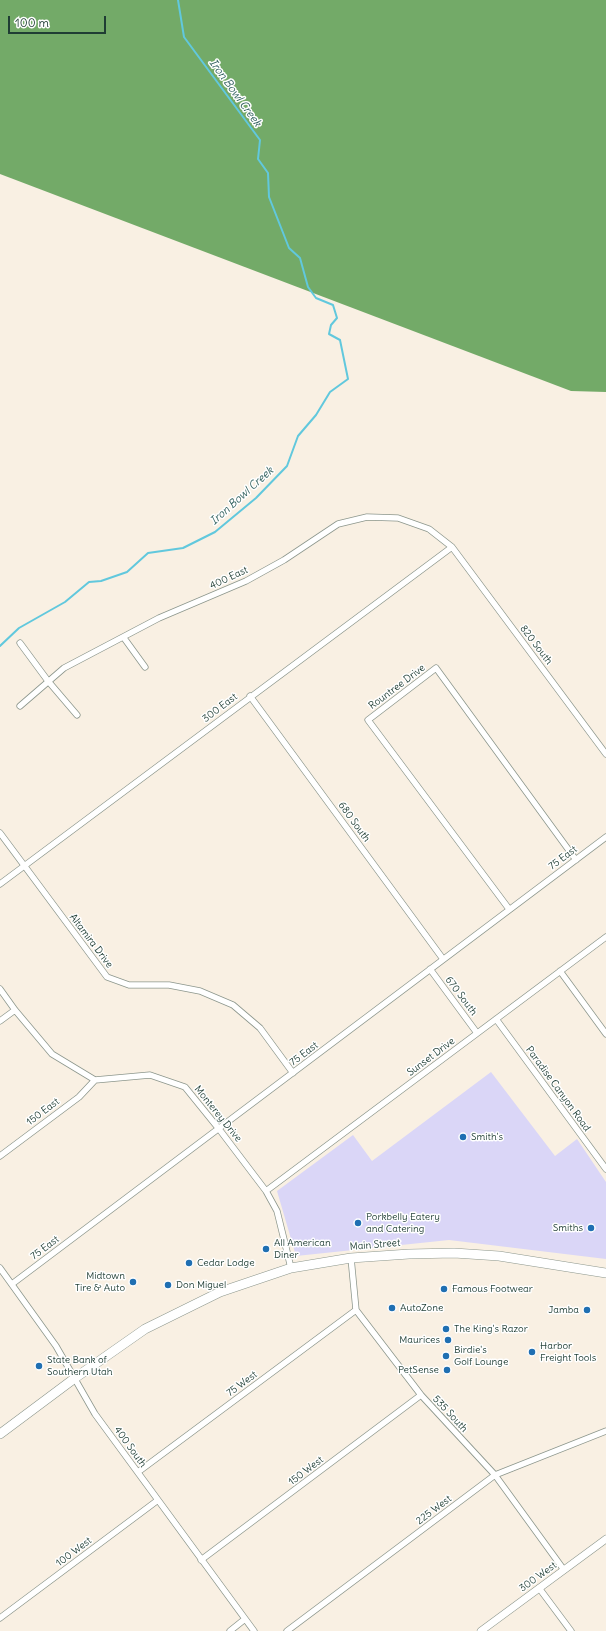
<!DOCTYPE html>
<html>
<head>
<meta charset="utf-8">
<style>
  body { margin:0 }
  #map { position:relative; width:606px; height:1631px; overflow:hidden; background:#f9f0e3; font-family:Delius,sans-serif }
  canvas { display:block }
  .scale { position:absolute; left:8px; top:16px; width:98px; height:18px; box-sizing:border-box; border:2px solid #1f3d34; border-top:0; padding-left:5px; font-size:12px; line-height:14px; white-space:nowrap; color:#1f3d34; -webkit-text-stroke:3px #fff; paint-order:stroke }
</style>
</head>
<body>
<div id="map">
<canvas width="606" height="1631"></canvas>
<div class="scale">100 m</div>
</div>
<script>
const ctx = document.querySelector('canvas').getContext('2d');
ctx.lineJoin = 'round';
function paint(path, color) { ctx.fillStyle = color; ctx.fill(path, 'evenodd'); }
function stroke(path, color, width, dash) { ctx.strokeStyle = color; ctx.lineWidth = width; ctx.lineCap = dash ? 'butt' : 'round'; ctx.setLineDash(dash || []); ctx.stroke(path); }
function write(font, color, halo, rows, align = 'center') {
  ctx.font = font + ' Delius,sans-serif'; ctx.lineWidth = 3; ctx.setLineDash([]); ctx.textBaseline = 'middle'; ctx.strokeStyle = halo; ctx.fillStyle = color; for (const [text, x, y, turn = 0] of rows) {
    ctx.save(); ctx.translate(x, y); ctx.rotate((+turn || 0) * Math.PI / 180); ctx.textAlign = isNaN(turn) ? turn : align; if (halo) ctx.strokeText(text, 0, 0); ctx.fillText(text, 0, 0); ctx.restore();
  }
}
paint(new Path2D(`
  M491 1072 555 1156 577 1139 606 1182V1259L449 1240 296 1256 277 1191 353 1135 372 1161Z`), '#dad6f7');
paint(new Path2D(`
  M0 0H606V392L571 391 0 174Z`), '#73aa68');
stroke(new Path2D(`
  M0 646 19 628 65 602 89 582 101 581 127 572 148 553 183 548 215 532 256 498 287 466 298 436 316 415 330 392 348 379 340 340 329 334 331 325 337 318 333 305 316 298 308 287 300 258 289 248 269 197 268 173 258 159 260 140 184 37 178 0`), '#61c8dd', 2);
const minor = new Path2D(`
  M124 638 145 667
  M20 643 48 681 77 715
  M250 696 443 959
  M20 706 64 668 159 618 246 581 284 560 338 524 367 517 398 518 429 529 452 547 606 754
  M0 833 107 977 129 985H169L200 991 233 1005 260 1028 293 1073
  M0 884 452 547
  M509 909 368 720 436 668 576 860
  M430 969 477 1033
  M560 971 606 1034
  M0 989 15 1010 52 1054 95 1080 150 1075 185 1087 219 1129 266 1191 277 1211 291 1268
  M496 1019 606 1169
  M0 1021 15 1010
  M0 1156 79 1097 95 1080
  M266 1191 606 937
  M351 1258 356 1310 421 1395 495 1475 564 1570
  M0 1268 56 1346 95 1414 254 1631
  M12 1284 606 837
  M138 1472 356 1310
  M201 1560 421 1395
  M539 1588 571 1631
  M0 1618 158 1500
  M230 1631 245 1619
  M287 1631 495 1475 606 1431`);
const tertiary = new Path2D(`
  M481 1631 606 1539`);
const primary = new Path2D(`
  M0 1434 75 1378 145 1329 220 1292 291 1268 351 1258 409 1254 454 1253 499 1256 606 1273`);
stroke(minor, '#8c968c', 7);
stroke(tertiary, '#8c968c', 8);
stroke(primary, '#8c968c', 10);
stroke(minor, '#fff', 5.5);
stroke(tertiary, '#fff', 7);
stroke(primary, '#fff', 9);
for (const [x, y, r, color] of [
  [463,1137,4,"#1f6fb2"],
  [358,1223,4,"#1f6fb2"],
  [591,1228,4,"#1f6fb2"],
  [266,1249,4,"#1f6fb2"],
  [189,1263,4,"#1f6fb2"],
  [133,1282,4,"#1f6fb2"],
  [168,1285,4,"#1f6fb2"],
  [444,1289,4,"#1f6fb2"],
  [392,1308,4,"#1f6fb2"],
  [587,1310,4,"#1f6fb2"],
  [446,1329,4,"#1f6fb2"],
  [448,1340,4,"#1f6fb2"],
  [532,1352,4,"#1f6fb2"],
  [446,1356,4,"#1f6fb2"],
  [39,1366,4,"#1f6fb2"],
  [447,1370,4,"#1f6fb2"]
]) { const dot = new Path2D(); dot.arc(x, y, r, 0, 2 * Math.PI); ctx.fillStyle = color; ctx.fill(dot); stroke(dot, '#fff', 1.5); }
write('10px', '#1f3d34', '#fff', [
  ["400 East",229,578,-25],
  ["820 South",536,645,53],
  ["Rountree Drive",397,687,-37],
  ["300 East",220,708,-37],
  ["680 South",354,822,54],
  ["75 East",563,858,-37],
  ["Altamira Drive",91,941,53],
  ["670 South",461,996,53],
  ["75 East",304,1054,-37],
  ["Sunset Drive",431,1057,-37],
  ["Paradise Canyon Road",558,1089,54],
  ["150 East",43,1112,-37],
  ["Monterey Drive",218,1114,51],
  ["Main Street",375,1245,-5],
  ["75 East",45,1248,-37],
  ["75 West",242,1384,-37],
  ["535 South",450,1414,47],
  ["400 South",130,1447,54],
  ["150 West",306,1471,-37],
  ["225 West",434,1510,-37],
  ["100 West",74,1552,-37],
  ["300 West",538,1577,-36]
]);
write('10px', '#1f3d34', '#fff', [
  ["Smith's",471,1137],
  ["Porkbelly Eatery",366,1217],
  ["and Catering",366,1229],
  ["Smiths",583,1228,"right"],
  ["All American",274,1243],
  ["Diner",274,1255],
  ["Cedar Lodge",197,1263],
  ["Midtown",125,1276,"right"],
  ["Tire & Auto",125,1288,"right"],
  ["Don Miguel",176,1285],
  ["Famous Footwear",452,1289],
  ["AutoZone",400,1308],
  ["Jamba",579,1310,"right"],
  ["The King's Razor",454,1329],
  ["Maurices",440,1340,"right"],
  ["Harbor",540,1346],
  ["Freight Tools",540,1358],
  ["Birdie's",454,1350],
  ["Golf Lounge",454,1362],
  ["State Bank of",47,1360],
  ["Southern Utah",47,1372],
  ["PetSense",439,1370,"right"]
], 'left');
write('italic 11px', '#30605e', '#fff', [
  ["Iron Bowl Creek",235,93,54],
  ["Iron Bowl Creek",242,496,-42]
]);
</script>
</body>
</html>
